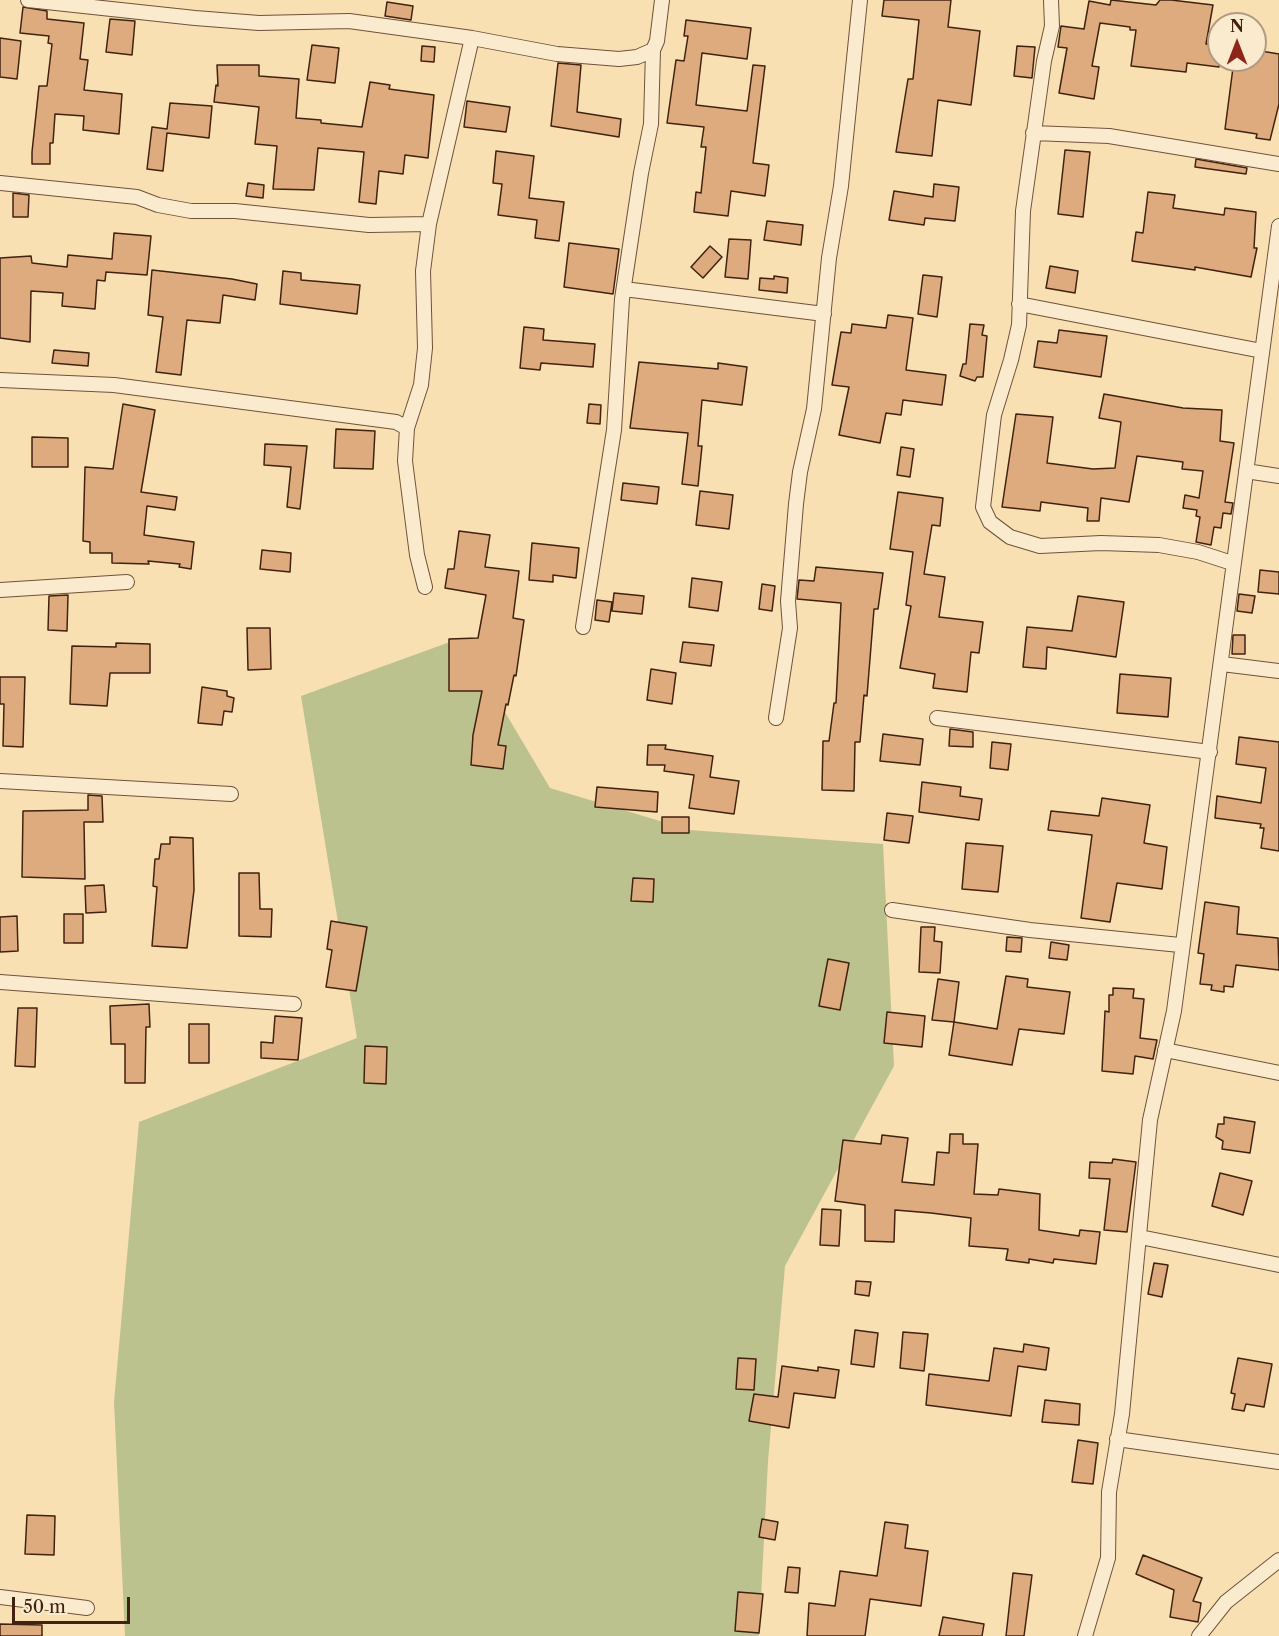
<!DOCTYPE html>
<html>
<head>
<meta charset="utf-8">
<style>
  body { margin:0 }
  #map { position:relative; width:1279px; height:1636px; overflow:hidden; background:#f8e0b3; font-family:"Libre Caslon Text",serif }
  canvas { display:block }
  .north { position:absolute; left:1207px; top:12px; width:60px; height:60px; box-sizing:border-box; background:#faebce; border:2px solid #b09b82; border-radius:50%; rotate:0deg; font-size:16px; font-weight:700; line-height:24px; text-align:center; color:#412210 }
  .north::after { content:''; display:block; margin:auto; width:21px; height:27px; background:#8f2418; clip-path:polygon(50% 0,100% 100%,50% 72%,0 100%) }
  .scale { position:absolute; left:12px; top:1597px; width:118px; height:27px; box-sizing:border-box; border:3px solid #412210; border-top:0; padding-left:8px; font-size:18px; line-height:21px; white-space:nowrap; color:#412210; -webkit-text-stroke:4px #faebce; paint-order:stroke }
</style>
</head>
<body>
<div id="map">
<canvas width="1279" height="1636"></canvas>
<div class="north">N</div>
<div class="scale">50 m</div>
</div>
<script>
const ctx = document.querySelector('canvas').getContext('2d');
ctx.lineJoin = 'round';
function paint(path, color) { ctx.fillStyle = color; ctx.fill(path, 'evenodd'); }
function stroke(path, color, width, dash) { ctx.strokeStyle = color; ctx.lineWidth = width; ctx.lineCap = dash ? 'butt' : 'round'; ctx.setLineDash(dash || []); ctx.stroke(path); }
paint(new Path2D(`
  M461 638 550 788 690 830 883 844 894 1066 785 1266 768 1461 759 1636H125L114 1402 139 1122 357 1038 301 696Z`), '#bcc28d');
const building = new Path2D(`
  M884 0H951L948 27 980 31 971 105 938 100 932 156 896 152 908 79H913L919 20 882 16Z
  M1111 0 1156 5 1160 0H1171L1213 5 1206 44 1219 45V67L1187 63 1186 72 1131 66 1136 30H1130V27L1100 23 1092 66 1099 67 1094 99 1059 93 1067 48 1058 47 1061 26 1084 29 1089 1 1110 5Z
  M387 2 413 6 411 20 385 16Z
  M23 7 47 11V19L84 23 80 59 88 60 84 90 122 94 119 134 83 130 84 116 55 114 53 143H50V164H32V152L39 86H47L52 44 48 43 49 36 20 33Z
  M110 19 135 21 132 55 106 52Z
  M686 20 751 28 747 59 702 53 696 105 747 111 753 65 765 66 753 163 769 165 765 196 731 191 728 216 694 212 696 192 701 193 706 147H701L704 127 667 123 676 60 684 61 688 36H684Z
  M0 38 21 41 17 79 0 77Z
  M312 45 339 48 335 83 307 80Z
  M422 46 435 47 434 62 421 61Z
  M1017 46 1035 47 1032 78 1014 76Z
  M1255 50 1279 54V104L1270 140 1256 138 1257 134 1225 129 1234 60H1255Z
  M558 63 581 65 577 112 621 119 619 137 551 126Z
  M217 65H259V76L299 79 296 118 321 120V123L362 127 370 82 390 85 389 89 434 95 428 158 405 155 403 174 379 171 376 204 359 202 364 152 318 148 314 190 273 189 277 146 255 144 259 107 214 102 216 85 218 86Z
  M467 101 510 107 506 132 464 127Z
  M170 103 212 106 209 138 167 133 163 171 147 169 152 127 167 129Z
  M1065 150 1090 152 1083 217 1058 214Z
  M496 151 534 156 529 198 564 202 559 241 535 238 537 220 498 215 502 184 493 183Z
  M1196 159 1247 168 1246 174 1195 167Z
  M248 183 264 185 263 198 246 196Z
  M934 184 959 187 955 221 925 218 924 225 889 220 894 191 933 197Z
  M1148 192 1175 195 1173 208 1224 215 1225 208 1256 212 1254 248H1257L1251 277 1195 267V270L1132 261 1136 232 1143 233Z
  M13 193 29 195 28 217H13Z
  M767 221 803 225 801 245 764 240Z
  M114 233 151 236 147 275 106 272 105 281 97 280 95 309 62 306 63 293 31 291 30 342 0 338V258L31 256 32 263 67 267 68 255 112 259Z
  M729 239 751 240 748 279 725 277Z
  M569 243 619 249 613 294 564 287Z
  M710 246 722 257 703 278 691 267Z
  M1050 266 1078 271 1075 293 1046 288Z
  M152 270 232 279 257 284 255 300 223 295 220 323 187 320 181 375 156 372 163 317 148 315Z
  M283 271 301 273V280L360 285 357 314 280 304Z
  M923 275 942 277 937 317 918 314Z
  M774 276 788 278 787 293 759 290 760 278 774 279Z
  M888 315 913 318 906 370 946 375 942 405 903 400 901 415 886 413 880 443 839 435 849 387 832 385 841 332 851 333 852 324 886 328Z
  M970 324 984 325 982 335 987 336 983 377H977L975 381 960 376 963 364H966Z
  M524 327 544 329 543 340 595 344 593 367 541 363 540 370 520 368Z
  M1059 330 1107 336 1101 377 1034 367 1038 341 1057 343Z
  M54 350 89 353 88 366 52 363Z
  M639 362 718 369V363L747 367 742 405 702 400 698 446H702L698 486 682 484 688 433 630 428Z
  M1104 394 1183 408 1222 410 1220 441 1234 443 1225 502 1233 503 1231 514 1223 513 1221 528 1214 527 1211 545 1196 542 1200 517 1196 516 1197 510 1183 508 1185 495 1199 498 1203 471 1182 469 1183 462 1137 456 1129 502 1101 498 1099 521H1087L1088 508 1041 502 1040 511 1002 507 1016 414 1053 417 1047 463 1093 469 1115 468 1121 422 1099 418Z
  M123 404 155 410 141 492 177 497 175 510 147 506 144 535 194 542 191 569 179 567 180 564 148 561 149 564 112 563V553H90V542L83 541 85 467 113 469Z
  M589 404 601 405 600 424 587 423Z
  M336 429 375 431 373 469 334 468Z
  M32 437 68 438V467H32Z
  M265 444 307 446 300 509 287 507 291 467 264 465Z
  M901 447 914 449 910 477 897 475Z
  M623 483 659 487 657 504 621 500Z
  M700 491 733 495 729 529 696 525Z
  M898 492 943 498 940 526 932 525 924 574 945 577 939 617 983 622 979 653 971 652 967 692 933 688 935 674 900 668 911 606 906 605 913 552 890 549Z
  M459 531 490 535 485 567 519 571 513 618 524 620 516 676 514 675 508 705 506 704 498 745 506 746 503 769 471 765 473 735 482 691H449V639L478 638 486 595 445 588 448 569H454Z
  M532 543 579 548 576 578 553 575V582L529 580Z
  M262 550 291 553 290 572 260 569Z
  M816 567 883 573 878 609H874L867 696 864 695 860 742H855L854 791 822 790 823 741H829L834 703H836L841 603 797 599 799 580 814 581Z
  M1260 570 1279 572V594L1258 592Z
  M692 578 722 582 718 611 689 607Z
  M762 584 775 586 772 611 759 609Z
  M614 593 644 596 642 614 612 611Z
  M1239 594 1255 596 1252 613 1237 611Z
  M68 595 67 631 48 630 49 596Z
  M1078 596 1124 602 1116 657 1047 647 1046 669 1023 667 1027 627 1072 631Z
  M597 600 612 602 609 622 595 620Z
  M247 628H270L271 669 248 670Z
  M1233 635H1245V654H1232Z
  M683 642 714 645 711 666 680 662Z
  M116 643 150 644V673H110L107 706 70 704 72 646 116 647Z
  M651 669 676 673 672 704 647 700Z
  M1120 674 1171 678 1168 717 1117 713Z
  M0 677H25L23 747 3 746 4 704H0Z
  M202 687 227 691V696L234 698 232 712 224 711 222 725 198 723Z
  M950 729 973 732V747L949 746Z
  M883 734 923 739 920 765 880 761Z
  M1239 737 1279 742V851L1261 848 1264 828H1260L1261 824 1215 818 1217 796 1261 803 1266 768 1236 764Z
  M992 742 1011 744 1008 770 990 768Z
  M648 745H666L665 749 713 756 710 777 739 781 734 814 689 808 694 775 664 771 665 765H647Z
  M922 782 961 787 960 796 982 799 979 820 919 812Z
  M597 787 658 792 657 812 595 807Z
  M88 795 102 796 103 822H84L85 879 22 877 23 811 88 810Z
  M1102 798 1150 805 1144 843 1167 847 1162 889 1117 883 1110 922 1081 918 1092 835 1048 830 1051 811 1099 816Z
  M887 813 913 816 909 843 884 840Z
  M662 817H689V833H662Z
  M170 837 193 838 194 890 187 948 152 946 157 887 153 886 155 859H159L161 844H170Z
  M966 843 1003 846 998 892 962 889Z
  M239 873H259L260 909H272L271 937 239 936Z
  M633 878 654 879 653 902 631 901Z
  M104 885 106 912 86 913 85 886Z
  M1205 902 1239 907 1237 934 1278 938 1279 970 1236 965 1233 987 1224 986V992L1211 990 1212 985 1200 984 1204 954 1198 953Z
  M64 914H83V943H64Z
  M17 916 18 951 0 952V917Z
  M331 921 367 927 356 991 326 987 332 950 327 949Z
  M921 927H935L934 941 942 942 940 973 919 972Z
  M1007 937 1022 938 1021 952 1006 951Z
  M1051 942 1069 945 1067 960 1049 958Z
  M828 959 849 963 840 1010 819 1006Z
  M1006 976 1028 979 1027 987 1070 992 1064 1034 1019 1029 1012 1065 949 1055 954 1022 997 1029Z
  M938 979 959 982 954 1022 932 1020Z
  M1113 988 1134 989 1133 998 1144 999 1140 1038 1157 1040 1153 1059 1135 1056 1133 1074 1102 1071 1105 1011 1109 1012V995H1113Z
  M149 1004 150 1027H146L145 1083H125V1044H111L110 1006Z
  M18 1008H37L35 1067 15 1066Z
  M887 1012 925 1016 922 1047 884 1043Z
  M275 1016 302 1018 298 1060 261 1058V1042L273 1043Z
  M189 1024H209V1063H189Z
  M365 1046 387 1047 386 1084 364 1083Z
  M1224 1117 1255 1122 1250 1153 1222 1149 1223 1141 1216 1137 1218 1124H1224Z
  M950 1134H963V1144H978L974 1194 998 1195 999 1189 1040 1194 1039 1230 1079 1236 1080 1230 1100 1232 1096 1264 1054 1259 1053 1263 1029 1259V1263L1006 1260 1008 1249 969 1246 971 1218 931 1213 895 1210 894 1242 865 1241V1205L835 1201 843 1140 881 1144 882 1135 908 1138 902 1182 934 1185 937 1152 949 1153Z
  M1113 1159 1136 1162 1127 1232 1104 1230 1110 1179 1089 1178 1090 1162 1112 1163Z
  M1220 1173 1252 1181 1243 1215 1212 1206Z
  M822 1209 841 1210 839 1246 820 1245Z
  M1154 1263 1168 1265 1162 1297 1148 1294Z
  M856 1281 871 1282 869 1296 855 1294Z
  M855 1330 878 1333 874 1367 851 1364Z
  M903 1332 928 1334 924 1371 900 1368Z
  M1024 1344 1049 1348 1046 1370 1018 1366 1011 1416 926 1405 929 1374 989 1381 994 1348 1023 1352Z
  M738 1358 756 1359 754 1390 736 1389Z
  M1238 1358 1272 1364 1264 1407 1246 1404 1244 1411 1232 1409 1235 1394 1231 1393Z
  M782 1366 818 1371V1367L839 1370 835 1398 794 1393 789 1428 749 1421 754 1394 778 1397Z
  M1045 1400 1080 1404 1079 1425 1042 1422Z
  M1078 1440 1098 1443 1093 1484 1072 1482Z
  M27 1515 55 1516 54 1555 25 1554Z
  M762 1519 778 1522 775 1540 759 1537Z
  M885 1522 908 1525 905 1548 928 1551 921 1606 870 1599 865 1636H807L809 1603 835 1606 840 1571 877 1576Z
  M1143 1555 1202 1578 1193 1601 1201 1603 1198 1622 1170 1617 1174 1590 1136 1574Z
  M788 1567 800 1568 798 1593 785 1592Z
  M1013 1573 1032 1575 1024 1636H1006Z
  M738 1592 763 1594 759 1633 735 1631Z
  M943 1617 984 1624 982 1636H939Z
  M0 1624 42 1625V1636H0Z`);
paint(building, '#deab7e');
stroke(building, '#412210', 1.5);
const street = new Path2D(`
  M28 0 195 18 259 23 349 21 472 38 557 54 619 59 637 57 653 50
  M1051 0 1052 26 1044 61 1023 211 1019 325 1011 360 994 415 983 507 990 522 1010 537 1040 546 1101 543 1159 545 1198 552 1232 563
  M1033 133 1109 136 1279 164
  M0 183 137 197 158 205 191 211H235L369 225 429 224
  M624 289 824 314
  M1019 304 1262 351
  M0 380 114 385 396 422 407 428
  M1246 471 1279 476
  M425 587 417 555 405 461 407 428 421 385 425 348 423 271 429 224 472 38
  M0 590 127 582
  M583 627 614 430 622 299 641 173 651 124 653 50 657 41 662 0
  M1222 664 1279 671
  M776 718 790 628 788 601 796 504 800 472 814 409 829 258 841 186 860 0
  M937 718 1210 752
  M0 781 231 794
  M892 910 1030 930 1180 945
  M0 982 294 1004
  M1165 1050 1279 1073
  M1140 1237 1279 1265
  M1117 1439 1279 1462
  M0 1597 87 1608
  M1085 1636 1108 1558 1109 1492 1122 1414 1150 1120 1174 1011 1279 226
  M1199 1636 1226 1602 1279 1560`);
stroke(street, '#6f5239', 16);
stroke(street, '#faebce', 14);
</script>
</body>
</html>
